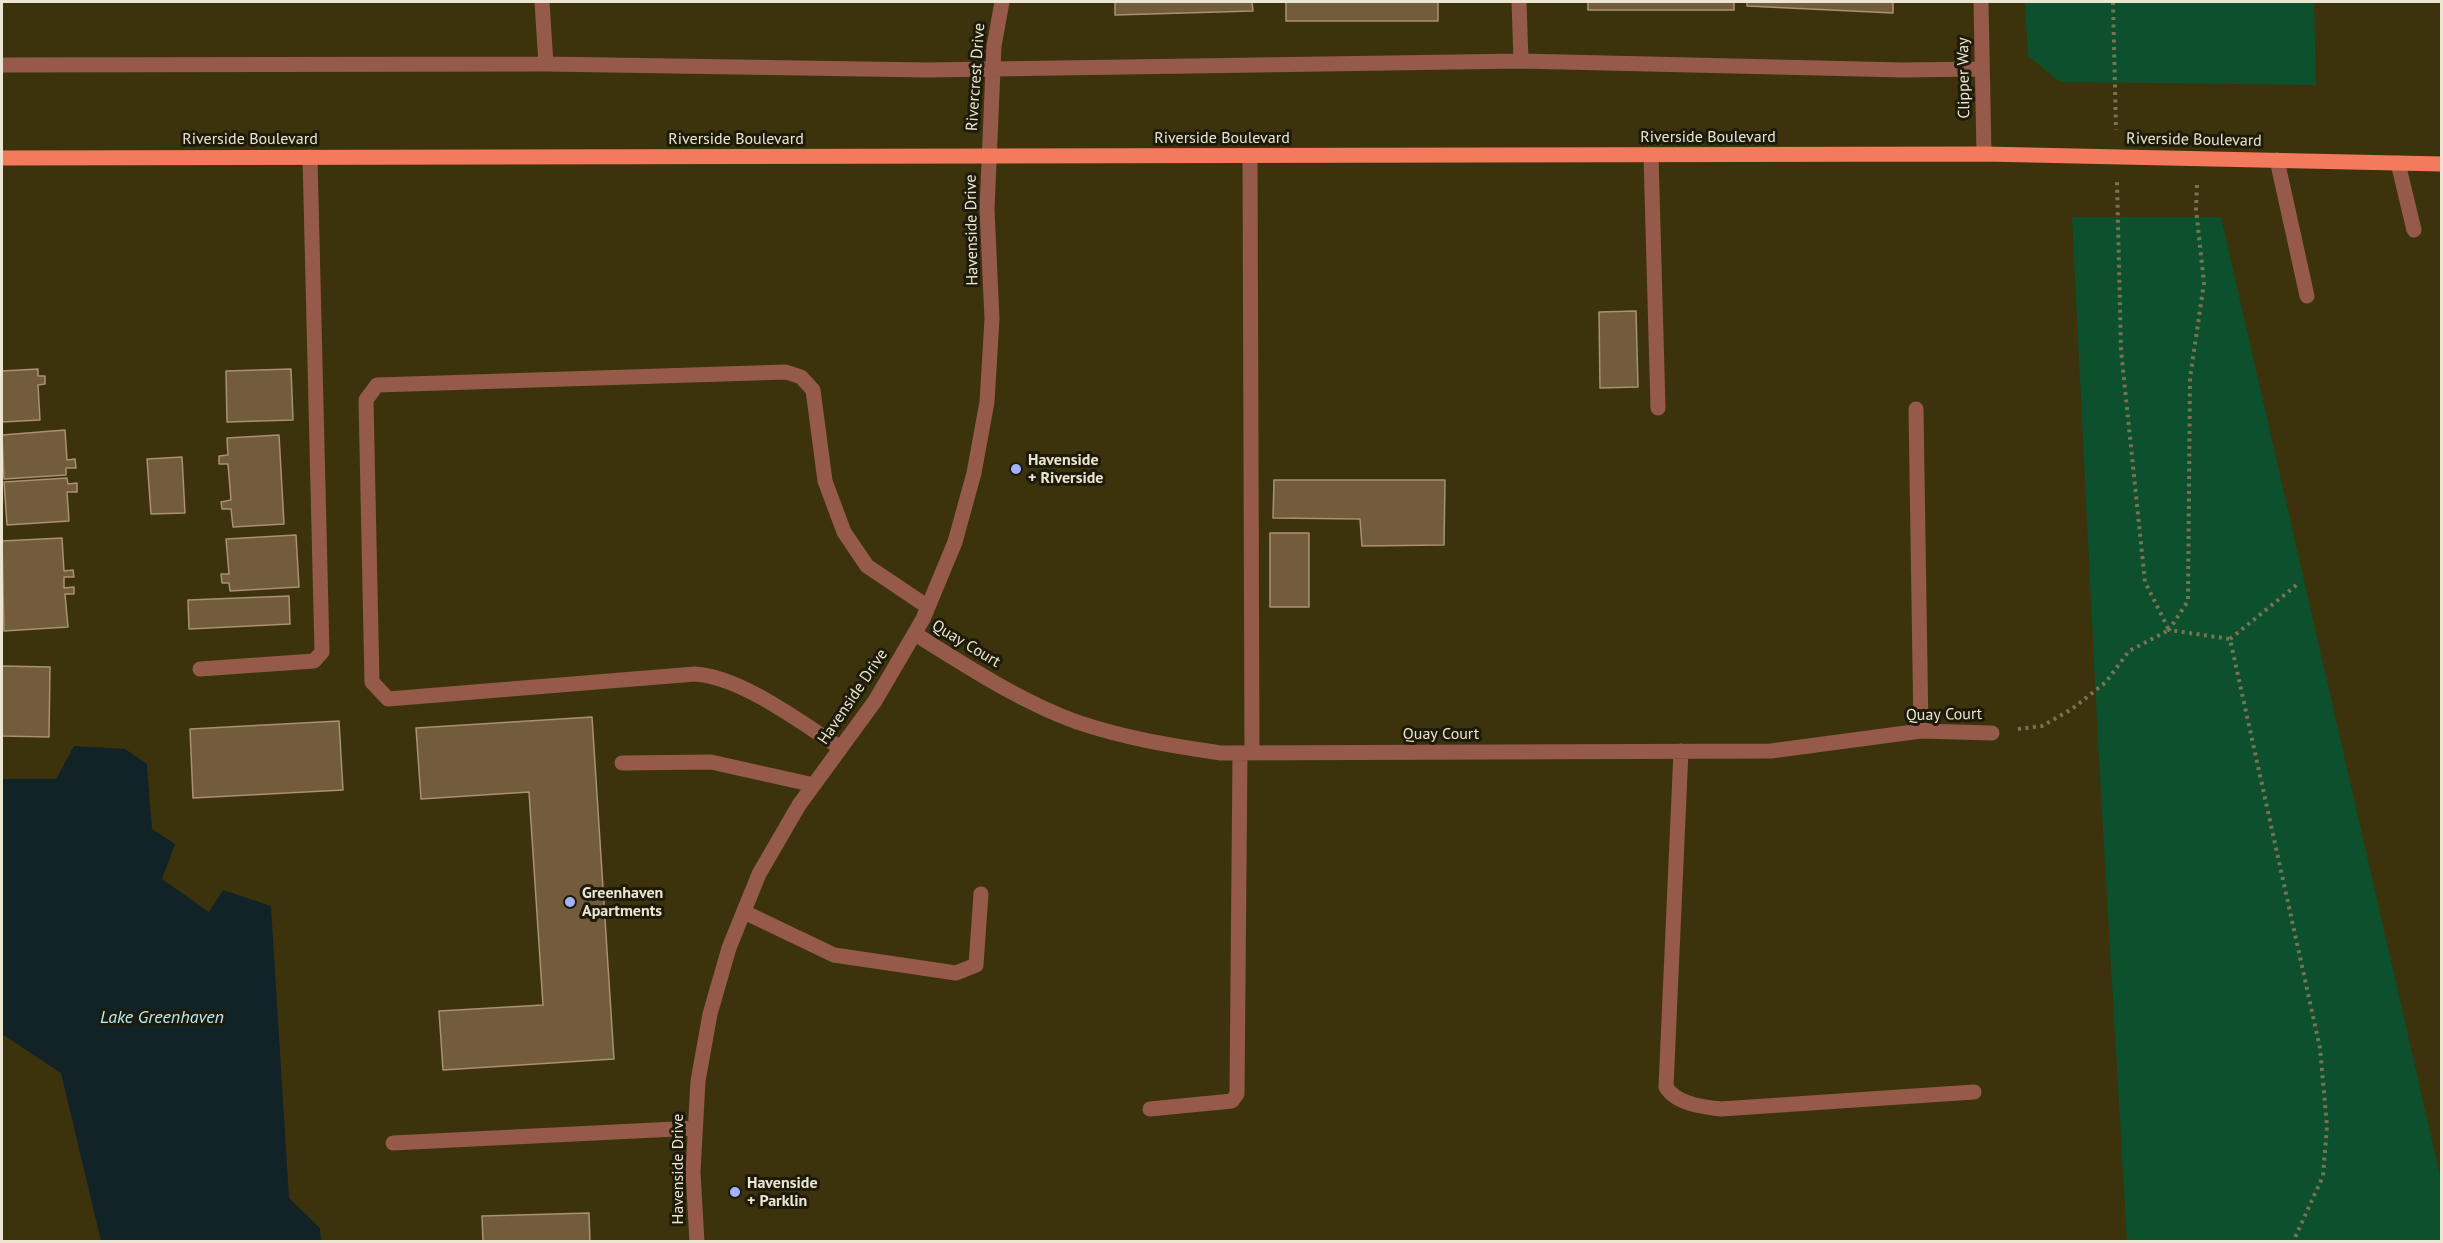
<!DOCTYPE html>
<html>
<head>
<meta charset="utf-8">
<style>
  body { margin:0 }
  #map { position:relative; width:2443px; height:1243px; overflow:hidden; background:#3c330c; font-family:"PT Sans",sans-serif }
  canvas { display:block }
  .frame { position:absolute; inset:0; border:3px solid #ebe5d1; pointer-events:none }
</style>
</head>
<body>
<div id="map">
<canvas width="2443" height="1243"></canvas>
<div class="frame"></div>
</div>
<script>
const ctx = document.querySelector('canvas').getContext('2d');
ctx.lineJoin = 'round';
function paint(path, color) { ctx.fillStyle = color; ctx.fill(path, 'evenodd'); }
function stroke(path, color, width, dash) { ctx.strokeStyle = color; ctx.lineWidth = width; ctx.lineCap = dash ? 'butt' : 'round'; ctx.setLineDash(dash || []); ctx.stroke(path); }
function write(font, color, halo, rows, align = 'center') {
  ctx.font = font + ' "PT Sans",sans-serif'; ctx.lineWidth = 6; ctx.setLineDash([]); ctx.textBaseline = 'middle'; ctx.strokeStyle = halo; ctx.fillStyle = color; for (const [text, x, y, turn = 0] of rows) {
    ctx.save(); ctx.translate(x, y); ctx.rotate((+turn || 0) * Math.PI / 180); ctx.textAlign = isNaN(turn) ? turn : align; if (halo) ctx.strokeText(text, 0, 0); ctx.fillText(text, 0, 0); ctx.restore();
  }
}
paint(new Path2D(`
  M2025 2H2314L2316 85 2060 82 2028 56Z
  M2072 217H2221L2441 1180V1241H2127L2098 743Z`), '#0c502e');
paint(new Path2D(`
  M74 746 125 749 147 764 152 829 175 844 162 879 209 912 223 890 271 906 289 1198 320 1228 321 1241H101L61 1073 2 1034V779H56Z`), '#122327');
const building = new Path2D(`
  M1115 2H1252L1253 11 1115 15Z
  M1286 2H1438V21H1286Z
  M1588 2H1734V10H1588Z
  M1747 2H1893V13L1747 6Z
  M1636 311 1638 387 1600 388 1599 312Z
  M38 369V376H45V384L38 385 40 420 2 422V371Z
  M291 369 293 420 227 422 226 371Z
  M65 430 67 460 75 459 76 468H66V475L4 479 2 435Z
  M279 435 284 524 233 527 231 509H222L221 502 231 500 228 464H219V456L228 455 227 438Z
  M182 457 185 513 151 514 147 459Z
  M67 478 68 484 77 483V492H67L69 521 7 525 4 482Z
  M1274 480H1445L1444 545 1362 546 1360 519 1273 518Z
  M1270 533H1309V607H1270Z
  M296 535 299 587 230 591 229 583H222L221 574H229L226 539Z
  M62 538 64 571 73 570 74 577H64V588L74 587V594H65L68 627 4 631 2 541Z
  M289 596 290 624 189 629 188 600Z
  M2 666 50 667 49 737 2 736Z
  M592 717 614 1059 443 1070 439 1011 543 1005 529 792 421 799 416 728Z
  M339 721 343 790 193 798 190 729Z
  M589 1213 590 1242H483L482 1216Z`);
paint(building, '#735c3c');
stroke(building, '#aa916f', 1.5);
stroke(new Path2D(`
  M2113 2 2116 130
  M2197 185 2196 209 2204 283 2190 378 2188 601 2169 630 2230 639 2320 1048 2327 1126 2323 1176 2293 1242
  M2230 639 2299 583
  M2018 729 2042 726 2072 709 2106 682 2129 651 2169 630 2145 582 2121 350 2117 182`), '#7a7352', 4, [3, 4.5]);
stroke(new Path2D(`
  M542 2 546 64
  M1519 2 1521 61
  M1981 2 1984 154
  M2 65 546 64 927 70 1521 61 1903 70 1982 69
  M1651 155 1658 408
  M1250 156 1252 753
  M2277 160 2307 296
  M2398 163 2414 230
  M1916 409 1921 731
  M915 634C967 666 1019 701 1077 722 1124 738 1172 746 1221 753L1771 751 1921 731 1992 733
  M200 669 314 661 322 652 310 157
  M841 748C801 723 742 677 695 674L388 699 372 682 366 400 377 385 786 372 801 377 813 390 825 481 844 532 867 566 928 607
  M1681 751 1666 1087C1676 1104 1703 1107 1721 1109L1974 1092
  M622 763 711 762 814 785
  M744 912 834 955 956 973 976 965 981 894
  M1150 1109 1232 1101 1237 1094 1240 753
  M393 1143 695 1128
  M697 1242 693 1172 698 1081 710 1014 729 948 759 874 799 805 875 701 923 619 955 542 974 473 987 402 992 319 987 209 994 46 1002 2`), '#955a4a', 15);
stroke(new Path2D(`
  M2 158 1984 154 2442 164`), '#f37a5c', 15);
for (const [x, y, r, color] of [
  [1016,469,6,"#a3b2fd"],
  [570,902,6,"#a3b2fd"],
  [735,1192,6,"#a3b2fd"]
]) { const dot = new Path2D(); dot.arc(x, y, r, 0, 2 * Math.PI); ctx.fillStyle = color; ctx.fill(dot); stroke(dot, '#1f1b0b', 2); }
write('16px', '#ebe5d1', '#1f1b0b', [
  ["Rivercrest Drive",976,77,-86],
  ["Clipper Way",1964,78,-91],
  ["Riverside Boulevard",1708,137],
  ["Riverside Boulevard",1222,138],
  ["Riverside Boulevard",250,139],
  ["Riverside Boulevard",736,139],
  ["Riverside Boulevard",2194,140,1],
  ["Havenside Drive",972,230,-91],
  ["Quay Court",966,644,31],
  ["Havenside Drive",853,697,-56],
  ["Quay Court",1944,715,-1],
  ["Quay Court",1441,734],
  ["Havenside Drive",678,1169,-90]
]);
write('bold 16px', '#ebe5d1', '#1f1b0b', [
  ["Havenside",1028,460],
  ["+ Riverside",1028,478],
  ["Greenhaven",582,893],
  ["Apartments",582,911],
  ["Havenside",747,1183],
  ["+ Parklin",747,1201]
], 'left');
write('italic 18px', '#b5eefd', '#1f1b0b', [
  ["Lake Greenhaven",162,1018]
]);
</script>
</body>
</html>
